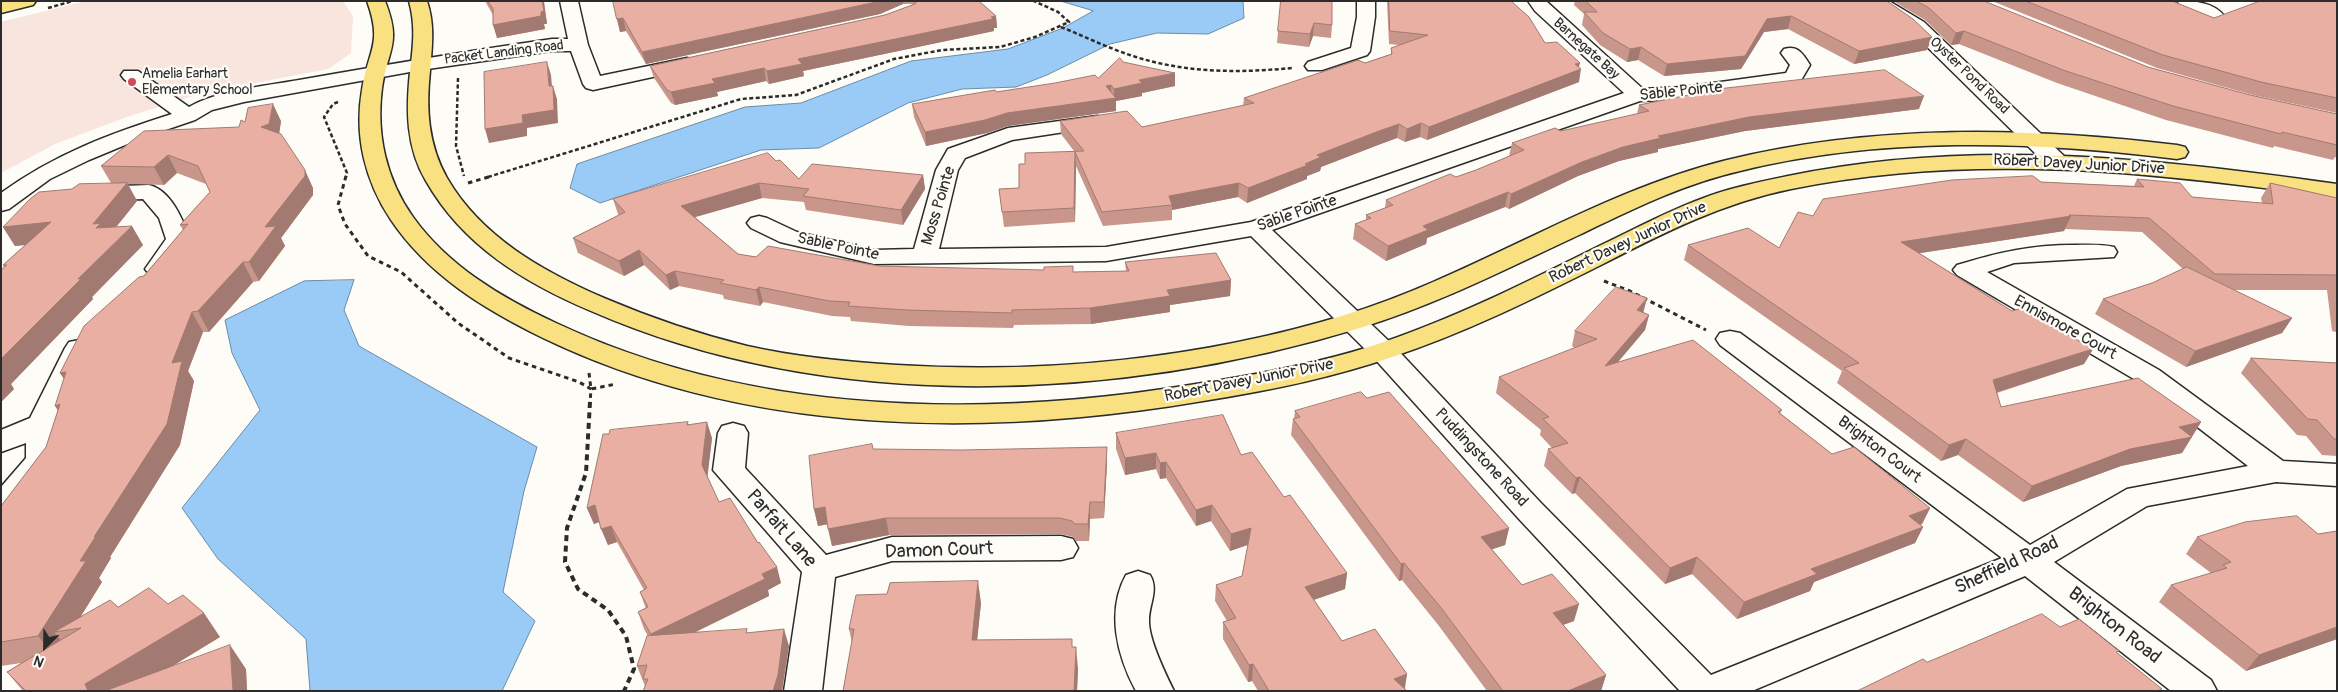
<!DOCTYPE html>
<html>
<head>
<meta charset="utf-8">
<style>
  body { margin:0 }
  #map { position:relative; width:2338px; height:692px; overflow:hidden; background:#fdfcf7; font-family:Pangolin,sans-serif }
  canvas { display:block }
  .frame { position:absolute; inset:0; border:2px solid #2b2b2b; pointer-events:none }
  .north { position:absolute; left:20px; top:622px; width:50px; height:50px; -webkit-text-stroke:4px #fdfcf7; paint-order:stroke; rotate:203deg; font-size:14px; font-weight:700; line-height:20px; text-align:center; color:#2b2b2b }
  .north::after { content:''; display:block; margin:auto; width:18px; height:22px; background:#2b2b2b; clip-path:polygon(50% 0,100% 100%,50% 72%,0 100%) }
</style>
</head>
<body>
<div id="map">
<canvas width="2338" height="692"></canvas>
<div class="frame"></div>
<div class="north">N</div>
</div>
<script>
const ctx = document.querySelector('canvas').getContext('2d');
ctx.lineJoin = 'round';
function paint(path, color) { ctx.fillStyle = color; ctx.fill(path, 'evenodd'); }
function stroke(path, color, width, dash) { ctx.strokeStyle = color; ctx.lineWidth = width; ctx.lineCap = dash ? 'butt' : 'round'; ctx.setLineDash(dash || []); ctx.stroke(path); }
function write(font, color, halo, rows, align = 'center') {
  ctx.font = font + ' Pangolin,sans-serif'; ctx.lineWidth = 4.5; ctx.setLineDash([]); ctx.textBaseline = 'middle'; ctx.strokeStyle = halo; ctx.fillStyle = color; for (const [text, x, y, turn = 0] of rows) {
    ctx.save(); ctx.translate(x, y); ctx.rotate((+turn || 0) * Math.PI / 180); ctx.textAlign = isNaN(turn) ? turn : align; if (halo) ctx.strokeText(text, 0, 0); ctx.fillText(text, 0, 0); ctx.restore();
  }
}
paint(new Path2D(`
  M86 1H343L353 16 351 53 328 69 199 94 127 117 55 144 1 173V22Z`), '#f7e5de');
const water = new Path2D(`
  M1061 1H1243L1244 18 1208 34 1157 33 1110 44 1047 75 1016 87 962 89 908 103 819 148 761 150 600 203 570 188 577 164 745 107 801 103 911 61 1008 49 1063 28 1093 11Z
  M354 280 344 310 359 346 537 447 524 491 503 592 535 621 502 691H310L306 639 218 559 182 508 260 410 232 353 225 320 304 281Z`);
paint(water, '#99cbf6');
stroke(water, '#6d8ba5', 1);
const minor = new Path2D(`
  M560 1H578L588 45 600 76 687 58 694 60 697 64 694 68 593 90 586 88 583 84 571 51H552L421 70 244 102 212 110 195 120 142 138 89 160 50 179 9 209 1 211V193C55 154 109 134 172 114L124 79 121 75 124 71H138L189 107C218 90 266 86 299 80 384 65 468 51 552 39H568Z
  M1357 1H1375V17L1370 51 1367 55 1322 70H1308L1305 66 1308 62 1351 48 1357 17Z
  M1528 1H1546L1643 89 1684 87 1786 73 1790 65 1781 53 1784 49C1798 45 1803 54 1810 65L1800 82 1793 84 1684 99 1640 101 1272 230 1393 345 1541 503 1711 675 2002 558 1720 345 1716 339 1720 333 1730 331 1740 333 2030 545 2127 489 2248 466 2139 382 1957 275 1953 270 1957 265C2000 252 2030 245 2075 245 2088 245 2101 244 2114 247L2117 252 2114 257 2014 263 1987 272 2159 370 2283 461 2337 464V486L2276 482 2147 506 2054 562 2211 680 2217 691H2171L2025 576 1752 691H1680L1519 519 1373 357 1251 236 1106 261 874 264 780 242 751 228 747 223 751 218 759 216 767 218 797 232 874 250 914 249 936 170 948 149 1008 128 1097 116 1104 118 1108 122 1104 126 1012 140 965 158 958 170 939 249 1106 247 1251 222 1624 93 1535 11Z
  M1867 1H1889L1924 22 2063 155 2066 160 2063 165 2055 167 2047 165 1910 30Z
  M2177 1C2194 1 2215 2 2225 17L2222 21C2210 24 2185 12 2177 1Z
  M149 185C171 190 183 220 190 239L167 274 158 277 149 274 145 269 166 239 159 218 143 199 94 201 86 199 82 194 86 189 94 187Z
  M79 340 89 342 93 348 57 424 56 460 12 517 1 520V487L26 458V443L1 452V430L30 418 65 348 69 342Z
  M733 423 744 426 748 433 745 468 826 555 892 537 1061 536 1073 539 1078 548 1073 557 1061 560 892 561 835 577 822 691H784L802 572 713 470 718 433 722 426Z
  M1138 571 1150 575C1159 590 1149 604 1149 620 1148 638 1166 675 1174 691H1136C1117 656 1106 611 1126 575Z`);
const major = new Path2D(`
  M6 1H36L33 5 1 13V2Z
  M367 1H385C402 44 388 48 382 88 376 134 386 179 413 217 448 266 502 298 556 323 753 416 984 419 1196 384 1256 375 1315 364 1372 346 1451 320 1525 283 1599 246 1633 230 1666 212 1701 199 1729 188 1759 182 1788 176 1970 138 2154 158 2337 184V198C2155 172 1973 152 1791 189 1722 203 1663 233 1601 265 1533 299 1465 333 1392 357 1331 378 1267 391 1203 401 985 438 746 436 543 338 484 309 428 275 391 220 365 181 354 136 362 90 368 49 383 45 367 1Z
  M409 1H427C435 25 432 46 430 71 426 109 428 144 447 178 481 237 544 272 604 298 651 318 698 334 747 346 796 357 847 362 897 365 1046 374 1201 359 1345 315 1476 275 1593 193 1727 160 1874 124 2028 127 2177 145L2185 147 2188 152 2185 157 2177 159C2033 141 1882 136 1740 171 1683 184 1631 210 1579 235 1508 268 1438 304 1363 327 1118 402 829 415 591 311 525 283 463 246 426 181 406 147 406 110 410 72 413 47 416 26 409 1Z`);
stroke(minor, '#2b2b2b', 3);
stroke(major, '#2b2b2b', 3);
stroke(new Path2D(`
  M48 8 73 1
  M1061 27C1086 37 1110 49 1136 57 1187 73 1239 73 1292 68
  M458 78 456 146 464 176
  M338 102 333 104 324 117 347 173 346 177
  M488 177 741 99 796 95 894 59 942 50 1000 47 1035 37 1069 22 1058 12 1034 1`), '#2b2b2b', 2.5, [4, 2.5]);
stroke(new Path2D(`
  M346 176 338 205 345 224 368 256 401 272 458 323 509 358 579 382 591 389 590 403
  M468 183 492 176
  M1604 281 1630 291 1706 330
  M589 373 591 389 616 384`), '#2b2b2b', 3, [4.5, 4]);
stroke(new Path2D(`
  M590 402 586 473 567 528 565 562 578 589 608 610 626 636 634 669 624 691`), '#2b2b2b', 4, [6, 4.5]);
paint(minor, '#fdfcf7');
paint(major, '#f9e181');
paint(new Path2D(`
  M485 1H544L547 24H544L545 29 497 38 493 15Z
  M613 1H979L996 16 997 28H994V31L803 71 804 76 769 84 766 81 717 92 718 96 675 105 671 103 654 78 650 66 885 15 914 4H903L880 14 646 64 626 31 620 32Z
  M1281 1 1332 25 1331 38 1313 36 1309 47 1277 43Z
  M1387 1H1511L1545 43 1579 67V82L1427 140 1420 137 1405 142 1397 138 1378 145 1321 167 1320 171 1307 176V179L1247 203 1238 197 1172 210V220L1103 226 1076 166 1075 222 1004 227 999 189 1019 188 1025 164 1074 151 1061 134 1060 121 1142 127 1243 106 1244 98 1365 63 1391 54V48L1399 45 1389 44Z
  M1575 1H1887L1932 37 1927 50 1854 64 1788 29 1764 32 1741 69 1664 76 1638 60 1627 62 1600 45 1582 25 1584 14 1574 5Z
  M1893 1H1984L2148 67 2250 95 2337 114V158L2335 157 2333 160 2274 146 2273 148 2166 120 2057 83 1959 44 1951 45 1925 20Z
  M1992 1H2172L2214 18 2337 1V113L2253 95 2157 68Z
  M1123 62 1175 86 1142 93V96L1116 101V111L1008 126 987 133 926 146 914 117 912 104 1098 78Z
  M1639 105 1919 109 1745 131 1658 149V152L1619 161 1578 176 1509 209 1505 207 1427 238 1426 244 1386 261 1353 239 1355 224 1366 220V215L1385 208 1386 200 1456 177 1476 170 1509 156 1512 143 1637 114Z
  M281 121 279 133 313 188V195L281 238 285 246 259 281 253 282 209 332H203L188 371 194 381 180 445 110 557 111 558 99 578 102 582 81 616 118 607 168 604 220 637 170 667 246 669 247 691H23L7 672 21 663 1 666V506L46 447 58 411 64 378 60 373 183 230 180 225 210 192 206 184 177 173 164 185 128 184 137 201 116 227 143 245 92 297 93 299 11 384 14 389 1 402 4 268 3 265 25 245 15 246 3 227 72 189 111 183 101 166 239 127Z
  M776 161 799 179 923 175 925 189 903 225 806 210 804 202 762 198 695 217 738 254 756 257 879 266 1073 272 1126 271 1125 262 1231 280 1230 296 1170 305V312L1091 324 1014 325 1013 328 909 326 851 321 850 317 832 316 763 302 760 306 724 299 723 295 679 286 670 290 644 265 624 276 578 253 573 238 619 215 618 214 613 199Z
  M2137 179 2192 197 2262 203 2261 198 2270 183 2337 198V335L2336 332 2332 331 2327 290H2233L2292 318 2282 333 2186 367 2095 314 2103 299 2152 283 2183 269 2142 232 2065 229 2064 231 1919 253 2012 311 2093 349 2084 364 1997 393 2001 407 2201 422 2182 453 2121 466 2023 502 1958 455 1941 461 1837 383 1842 371 1684 260 1688 245 1779 248 1813 216 2041 182 2134 186Z
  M1643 312 1649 315 1645 330 1618 362 1782 410 1780 413 1832 454 1930 508 1922 524 1920 525 1923 527 1915 543 1814 582 1810 591 1737 619 1692 574 1665 584 1575 493 1572 494 1544 466 1548 449 1552 448 1540 435 1541 430 1496 393 1499 377 1575 348 1572 346 1575 331Z
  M2251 358 2337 363V456L2322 455 2306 436 2297 435 2241 373Z
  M1367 398 1509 528 1505 545 1492 549 1522 585 1574 621 1563 625 1606 675 1601 691H1487L1439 626 1402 580 1399 581 1291 435 1293 419H1294L1295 411Z
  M688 422V424L712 438 707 477 719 502 781 583 768 590 769 596 694 632 748 633 789 646 782 691H643L645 686 637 666 648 636 644 629 638 612 646 609 640 592 644 590 617 542 608 545 600 522 594 524 587 508Z
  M1116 433 1241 455 1284 497 1347 573 1345 589 1314 600 1342 641 1407 674 1405 689 1407 691H1258L1252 681 1248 682 1223 639V622L1227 621 1215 601 1216 585 1242 576 1248 545 1230 551 1211 521 1196 526 1166 478 1160 479 1156 469 1125 475 1116 449Z
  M873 449 1107 463 1104 518 1090 519 1089 541H1076L1073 537 1061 534 889 535 832 546 828 524 818 526 814 509Z
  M2337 531V639L2246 671 2159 602 2171 585 2211 573 2186 554 2197 537 2318 534Z
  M981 603 977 640 1072 639V647L1078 669 1077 691H843L852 643 849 629Z`), '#c8968b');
paint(new Path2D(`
  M542 1H544V3L547 24H544L545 29 497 38 493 25 541 12Z
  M881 1H903V4L880 14 646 64 642 52Z
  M996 16 997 28H994V31L803 71 804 76 769 84 767 71 798 59Z
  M1791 16 1788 29 1764 32 1741 69 1664 76 1667 64 1767 19Z
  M623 18 626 31 620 32 617 19Z
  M1314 23 1313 36 1309 47 1310 34Z
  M1964 31 1959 44 1951 45 1956 33Z
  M1932 37 1927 50 1854 64 1859 51Z
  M1641 47 1638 60 1627 62 1630 49Z
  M547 62 551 75 553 99 549 86Z
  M1580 63 1578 70 1581 69 1579 82 1427 140 1429 127 1575 64Z
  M764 68 766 81 717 92 718 96 675 105 671 92 712 79Z
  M1175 73V86L1142 93V96L1116 101V111L1008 126 987 133 926 146 925 132 1007 113 1111 85V98H1114V89L1139 80Z
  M553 86 557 99 558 123 527 128V136L489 143 485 129 522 115Z
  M1924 96 1919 109 1745 131 1658 149V152L1619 161 1578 176 1509 209 1511 194 1582 162 1623 147 1658 136 1749 117Z
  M273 104 281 121 278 142 261 127Z
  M1421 123 1420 137 1405 142 1407 129Z
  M1399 124 1397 138 1378 145 1321 167 1320 171 1307 176V179L1247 203 1248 188 1305 164 1317 155 1379 131Z
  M1075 152 1076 166 1075 222 1074 208Z
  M168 155 177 173 164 185 154 167Z
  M305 170 313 188V195L281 238 285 246 259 281 249 262 265 227Z
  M923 175 925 189 903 225 901 210Z
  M127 183 137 201 109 236 112 242 93 224Z
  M759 183 762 198 685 220 681 206Z
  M1239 183 1238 197 1172 210V205L1169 196Z
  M1508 192 1505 207 1427 238 1426 244 1386 261 1388 246 1423 226Z
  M2071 216 2064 231 1895 257 1901 242Z
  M51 222 62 241 15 246 3 227Z
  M132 226 143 245 92 297 93 299 11 384 14 389 1 402V359L78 279Z
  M639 250 644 265 624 276 619 261Z
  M243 262 253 282 209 332 198 311Z
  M675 271 679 286 670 290 666 275Z
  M1231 280 1230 296 1170 305V312L1091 324 1090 308 1167 290Z
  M759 287 763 302 760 306 756 290Z
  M1647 298 1643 314 1637 310Z
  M192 312 203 332 188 371 194 381 180 445 110 557 111 558 99 578 102 582 73 629 54 632 64 644 56 658 38 636 94 537 172 363Z
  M1649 315 1645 330 1601 382 1605 366Z
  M2292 318 2282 333 2186 367 2195 351Z
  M2093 349 2084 364 1985 396 1993 380Z
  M66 372 74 394 60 373Z
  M60 404 69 427 55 406Z
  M707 422 712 438 707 481 702 465Z
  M2201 422 2182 453 2121 466 2023 502 2032 486 2179 427Z
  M1966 439 1958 455 1941 461 1949 445Z
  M1107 447V463L1104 518V502Z
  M1156 453V469L1125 475V458Z
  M1166 462V478L1160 479V463Z
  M1580 477 1575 493 1572 494 1576 478Z
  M1090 502V519L1089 541 1088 524Z
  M595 505 601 521 594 524 587 508Z
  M1212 505 1211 521 1196 526V510Z
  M825 507 829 524 818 526 814 509Z
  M1930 508 1922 524 1901 532 1909 516Z
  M886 518 889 535 832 546 828 529Z
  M611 526 617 542 608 545 601 529Z
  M1923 527 1915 543 1814 582 1810 591 1737 619 1744 602 1811 569Z
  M1251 528 1250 544 1230 551 1231 534Z
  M1509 528 1505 545 1478 554 1481 537Z
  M1697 557 1692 574 1665 584 1670 568Z
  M1404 563 1402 580 1399 581 1401 564Z
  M777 567 781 583 768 590 769 596 657 651 651 634 762 574Z
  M1347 573 1345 589 1304 603 1305 587Z
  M978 581 981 603 975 661 972 640Z
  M1579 604 1574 621 1548 630 1553 613Z
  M204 613 220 637 132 691H88L85 684Z
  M2337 627V639L2246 671 2259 655Z
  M784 629 789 646 782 691H773Z
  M230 645 246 669 247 691H233Z
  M1076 647 1078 669 1077 691H1074Z
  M1253 664 1252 681 1248 682 1249 665Z
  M1407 674 1404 691 1394 679Z
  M1606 675 1601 691H1568Z`), '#a27a71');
const building = new Path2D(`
  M488 1H542L544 11 541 12V16L493 25V9Z
  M613 1H881L642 52 623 18 617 19Z
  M917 1H979L996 16 991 17 993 19 798 59 802 64 767 71 764 68 712 79 715 83 671 92 667 90 650 66 885 15 915 4Z
  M1281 1H1332V25L1314 23 1310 34 1278 31Z
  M1389 1H1511L1529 17 1545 43 1557 42 1580 63 1575 64 1581 69 1429 127 1421 123 1407 129 1399 124 1379 131 1317 155 1321 157 1305 164 1308 165 1248 188 1239 183 1169 196 1172 205 1102 212 1075 152 1074 208 1002 212 999 189 1019 188V164H1025V153L1084 151 1060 121 1127 111 1142 127 1254 103 1244 98 1358 60 1365 63 1392 54 1391 48 1428 35 1390 31Z
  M1586 1H1887L1913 19 1932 37 1859 51 1791 16 1767 19 1745 56 1667 64 1641 47 1630 49 1603 33 1584 12H1597Z
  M1917 1H1984L2148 67 2250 95 2337 114V145L2282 132 2281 134 2173 106 2063 70 1964 31 1956 33 1929 8Z
  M2026 1H2172L2214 18 2260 1H2337V98L2261 82 2163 55Z
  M1120 58 1123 62 1175 73 1139 80 1142 83 1114 89 1111 85 1106 86 1116 98 1007 113 985 120 925 132 912 104 995 90 996 92 1055 83 1095 75 1098 78Z
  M547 62 549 86H553L554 110 522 115 523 123 485 129 484 72Z
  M1885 70 1924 96 1749 117 1658 136 1661 138 1623 147 1582 162 1511 194 1508 192 1423 226 1428 230 1388 246 1355 224 1371 218 1366 215 1393 205 1386 200 1450 174 1456 177 1476 170 1524 150 1512 143 1555 128 1561 131 1649 111 1639 105 1718 89Z
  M273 104 269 124 261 127 281 134 305 170V176L265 227 276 226 249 262H243L198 311 192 312 172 363 182 361 167 424 94 537 96 536 80 561H86L38 636 1 642V506L46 447 60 404 55 406 66 372 60 373 84 326 139 277 144 276 188 224 180 225 210 192 198 166 168 155 154 167 101 166 144 131 239 127 241 120 245 122 248 108Z
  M768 153 776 161 780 160 799 179 812 164 923 175 901 210 803 196 809 189 759 183 681 206 738 254 756 257 768 246 879 266 1044 270V267L1073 266V272L1129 271 1125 262 1216 253 1231 280 1167 290 1170 296 1090 308 1012 310V313L907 310 848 306 850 302 829 301 759 287 756 290 720 283 724 280 675 271 666 275 639 250 619 261 573 238 625 212 613 199Z
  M2033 176 2041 182 2144 187 2137 179 2180 183 2192 197 2273 204 2270 183 2337 198V275L2215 274 2149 218 2069 215 2071 216 1901 242 2012 311 2022 308 2093 349 1993 380 2001 407 2138 378 2201 422 2179 427 2192 437 2130 449 2032 486 1966 439 1949 445 1844 368 1859 363 1688 245 1748 228 1779 248 1798 212 1813 216 1823 199 1952 180Z
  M127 183 93 224 101 223 96 228 132 226 78 279H81L1 359V270L7 265H3L51 222 3 227 30 199 39 192 72 189 79 184Z
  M2187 267 2292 318 2195 351 2103 299 2152 283Z
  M1616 287 1647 298 1637 310 1649 315 1605 366 1693 340 1782 410 1778 412 1832 454 1854 447 1930 508 1909 516 1923 527 1811 569 1817 574 1744 602 1697 557 1670 568 1580 477 1576 478 1548 449 1568 443 1543 419 1549 417 1499 377 1597 339 1575 331Z
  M2251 358 2337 363V439H2334L2317 420 2308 419Z
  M1361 392 1367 398 1389 392 1509 528 1481 537 1522 585 1552 574 1579 604 1553 613 1606 675 1568 691H1503L1442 609 1404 563 1401 564 1293 419 1300 417 1295 411Z
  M1223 415 1241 455 1252 452 1284 497 1290 495 1347 573 1305 587 1342 641 1375 629 1407 674 1394 679 1407 691H1269L1253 664 1249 665 1223 622 1236 618 1216 585 1242 576 1251 528 1231 534 1212 505 1196 510 1166 462 1160 463 1156 453 1125 458 1116 433Z
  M688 422 687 425 707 422 702 465 719 502 730 498 758 543 759 542 777 567 762 574 765 579 651 634 638 612 648 607 640 592 647 588 611 526 601 529 595 505 587 508 603 434H609L610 430Z
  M872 444 873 449 961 450 1107 447 1104 502H1090L1088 524H1075L1072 521 1060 518H886L828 529 825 507 814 509 809 456Z
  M2297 516 2318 534 2337 531V627L2259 655 2171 585 2227 568 2223 565 2231 562 2197 537 2245 522Z
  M978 581 972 640 1072 639V647H1076L1074 691H843L854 629H849L856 595 887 594 890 583Z
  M149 588 168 604 183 595 204 613 85 684 88 691H26L7 672 81 628 54 632 110 600 118 607Z
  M2042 614 2060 627 2079 619 2119 651 2116 652 2162 689 2157 691H1857L1923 659 1927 662Z
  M747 629 746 633 784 629 778 675 773 691H643L648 679H643L647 665 637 666 647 636Z
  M230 645 233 691H105Z`);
paint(building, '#e8afa2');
stroke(building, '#a27a71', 1);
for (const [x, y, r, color] of [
  [132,82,5,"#d1495b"]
]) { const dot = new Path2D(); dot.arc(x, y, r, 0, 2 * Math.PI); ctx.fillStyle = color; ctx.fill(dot); stroke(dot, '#fdfcf7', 2); }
write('14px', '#2b2b2b', '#fdfcf7', [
  ["Barnegate Bay",1586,49,42],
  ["Packet Landing Road",504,53,-7],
  ["Oyster Pond Road",1969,76,44]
]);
write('14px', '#2b2b2b', '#fdfcf7', [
  ["Amelia Earhart",142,74],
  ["Elementary School",142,90]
], 'left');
write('16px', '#2b2b2b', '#fdfcf7', [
  ["Sable Pointe",1681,92,-6],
  ["Robert Davey Junior Drive",2079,165,3],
  ["Moss Pointe",939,206,-73],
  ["Sable Pointe",1297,214,-19],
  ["Robert Davey Junior Drive",1628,243,-25],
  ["Sable Pointe",838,247,12],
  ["Ennismore Court",2065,328,29],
  ["Robert Davey Junior Drive",1249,381,-11],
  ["Brighton Court",1879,450,37],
  ["Puddingstone Road",1481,458,47]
]);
write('19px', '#2b2b2b', '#fdfcf7', [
  ["Parfait Lane",781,529,49],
  ["Damon Court",939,551,-2],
  ["Sheffield Road",2007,566,-25],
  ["Brighton Road",2114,626,38]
]);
</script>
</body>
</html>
